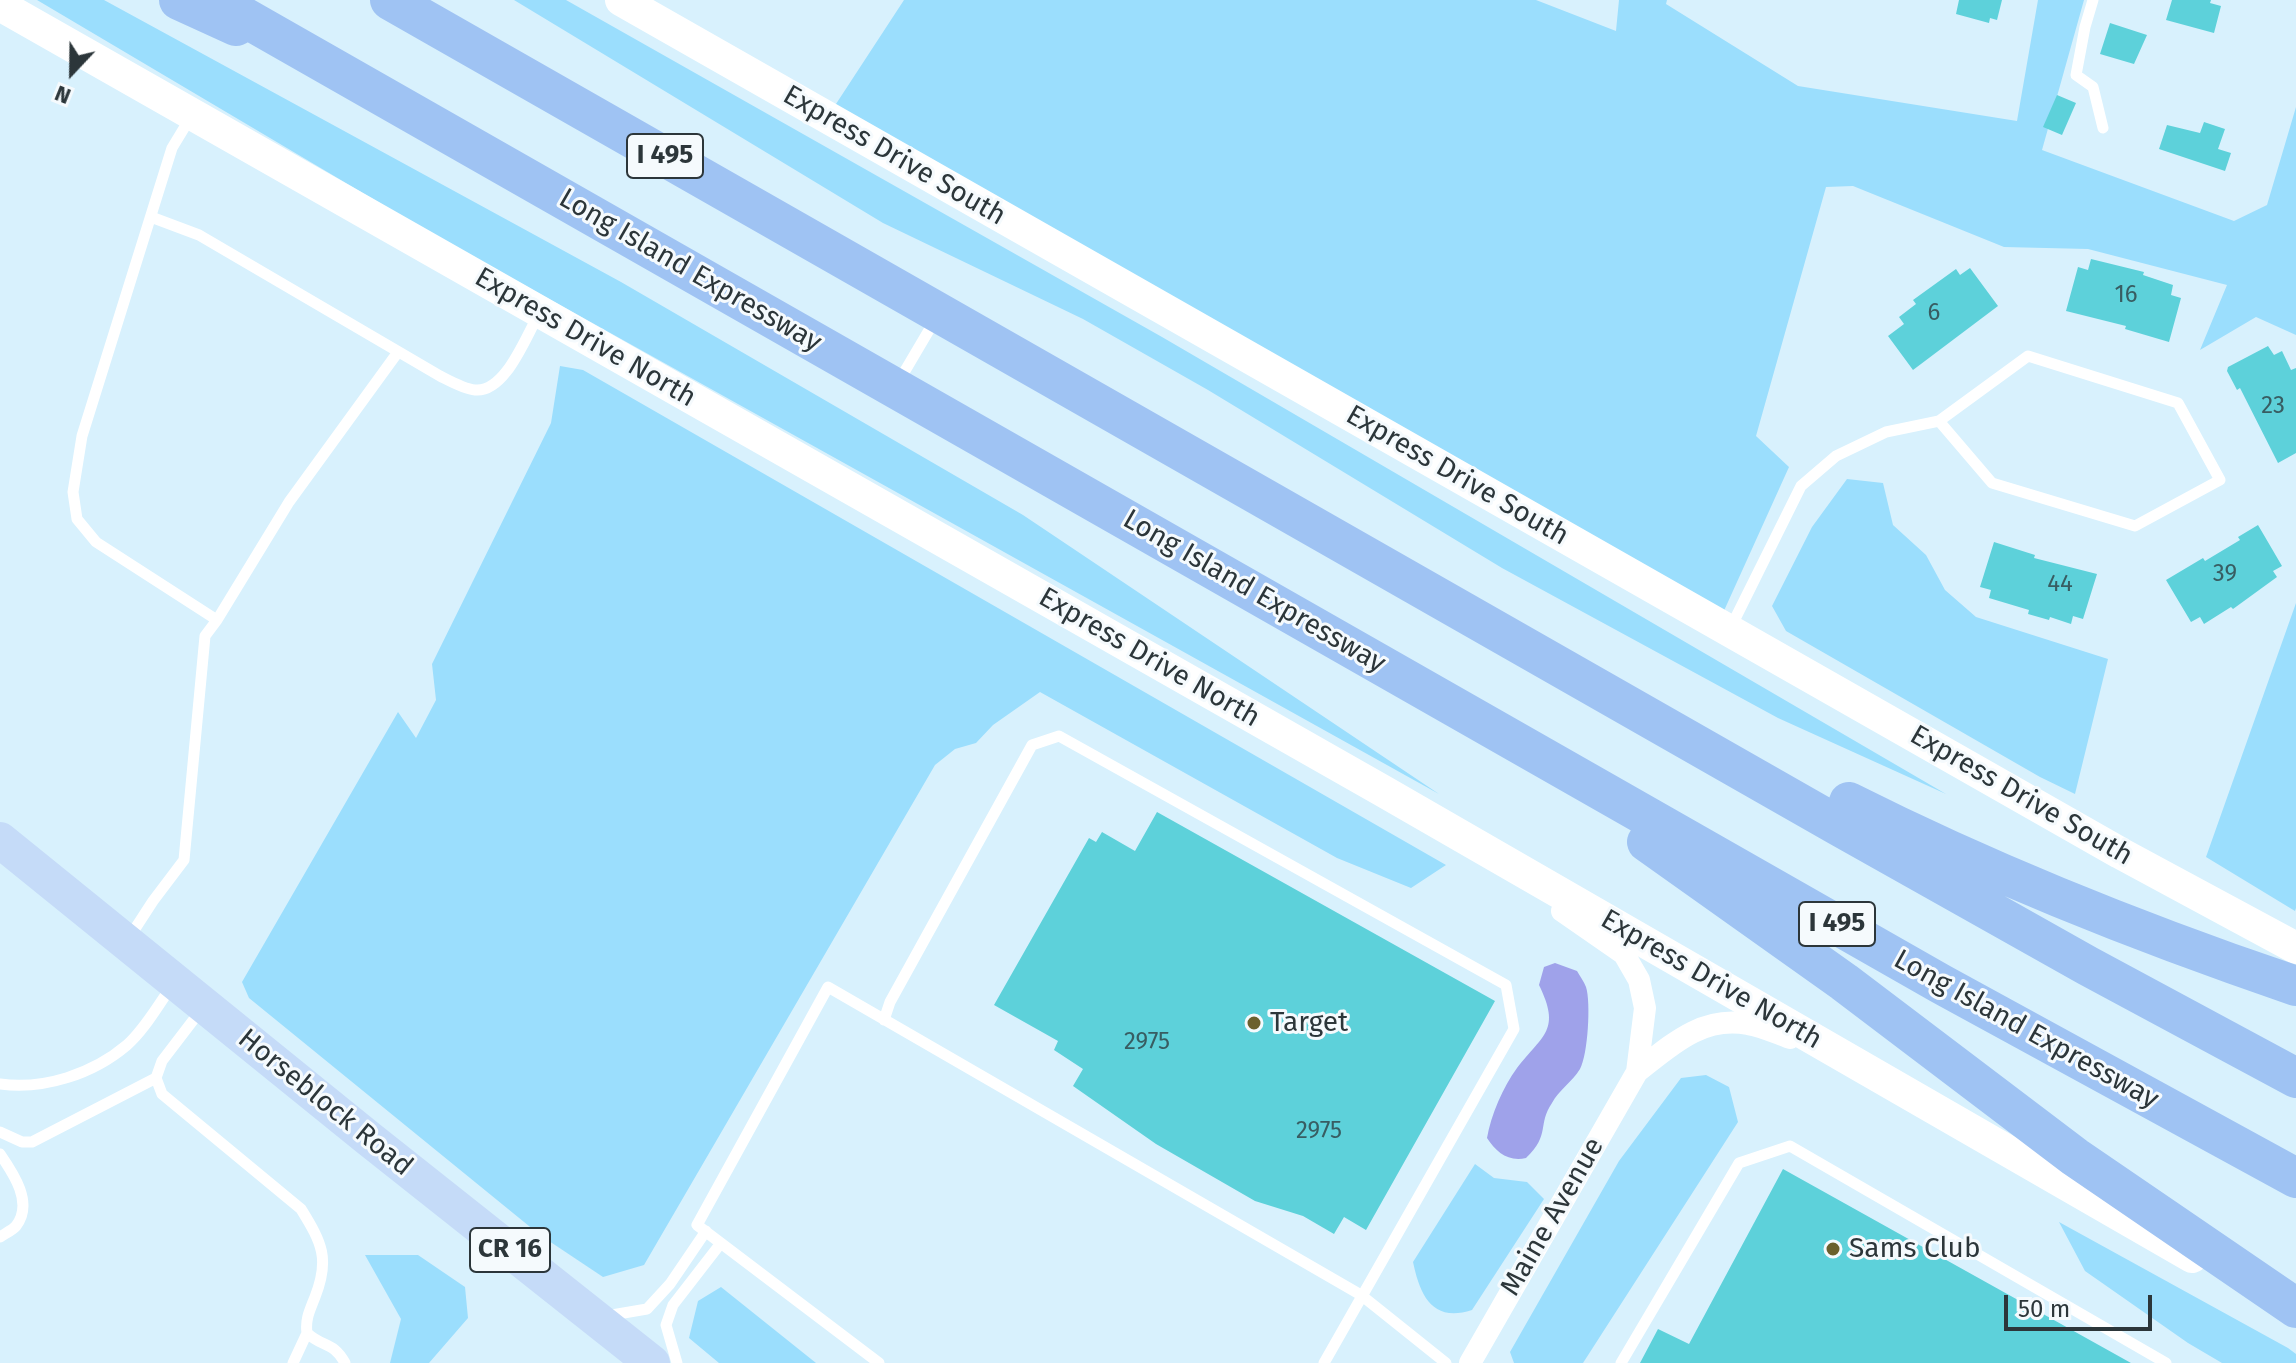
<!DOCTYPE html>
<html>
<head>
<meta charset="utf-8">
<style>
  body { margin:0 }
  #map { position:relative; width:2296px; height:1363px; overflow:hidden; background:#d8f1fd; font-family:"Fira Sans",sans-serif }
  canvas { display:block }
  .north { position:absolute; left:32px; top:32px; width:80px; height:80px; -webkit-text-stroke:6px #f5fafd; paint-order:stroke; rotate:202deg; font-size:22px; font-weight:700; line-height:32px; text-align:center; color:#2c363a }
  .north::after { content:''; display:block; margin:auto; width:28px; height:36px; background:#2c363a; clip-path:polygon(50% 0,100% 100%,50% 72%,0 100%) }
  .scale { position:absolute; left:2004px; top:1295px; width:148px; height:36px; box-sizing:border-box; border:4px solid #2c363a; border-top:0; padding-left:10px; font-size:24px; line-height:28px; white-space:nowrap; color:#2c363a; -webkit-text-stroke:6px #f5fafd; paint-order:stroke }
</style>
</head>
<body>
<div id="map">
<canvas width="2296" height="1363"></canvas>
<div class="north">N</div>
<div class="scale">50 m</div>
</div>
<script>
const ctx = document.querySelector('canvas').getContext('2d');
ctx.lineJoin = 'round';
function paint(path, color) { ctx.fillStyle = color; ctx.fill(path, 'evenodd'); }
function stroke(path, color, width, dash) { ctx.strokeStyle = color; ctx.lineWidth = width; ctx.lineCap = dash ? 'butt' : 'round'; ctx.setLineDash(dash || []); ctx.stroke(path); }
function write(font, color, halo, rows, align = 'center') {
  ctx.font = font + ' "Fira Sans",sans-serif'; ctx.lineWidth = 6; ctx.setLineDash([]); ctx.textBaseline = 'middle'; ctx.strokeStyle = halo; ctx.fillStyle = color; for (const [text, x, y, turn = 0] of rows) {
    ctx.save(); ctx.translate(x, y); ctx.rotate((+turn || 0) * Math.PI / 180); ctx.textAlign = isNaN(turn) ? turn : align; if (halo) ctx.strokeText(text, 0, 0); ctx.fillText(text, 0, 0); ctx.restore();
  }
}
paint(new Path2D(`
  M37 0H104L621 282 1023 515 1439 794 427 231Z
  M514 0H566L1162 337 1946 794 1778 718 1502 568 1208 390 1083 319 883 223Z
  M904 0H1536L1616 31 1619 0H1667L1666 4 1798 86 2017 121 2038 0H2084L2042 150 2234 221 2267 205 2296 107V335L2256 317 2200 350 2227 285 2088 249 2004 247 1853 186 1826 187 1756 436 1789 467 1718 624 834 107Z
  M560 366 583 370 1446 865 1411 888 1337 858 1040 692 993 725 976 743 955 749 935 765 644 1265 603 1277 540 1235 249 998 242 982 398 712 416 738 436 700 432 664 551 423Z
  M1847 479 1883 483 1893 525 1926 555 1945 590 1976 617 2108 659 2075 794 2040 777 1786 631 1772 606 1812 527Z
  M2296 603V908L2295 911 2206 857Z
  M1706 1075 1729 1087 1738 1122 1583 1363H1514L1510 1352 1619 1161 1681 1078Z
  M1475 1164 1494 1178 1527 1182 1544 1199 1472 1310C1432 1323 1420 1295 1413 1262Z
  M2059 1222 2288 1348 2296 1354V1363H2222L2188 1343 2085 1271Z
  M365 1255H418L465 1287 468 1318 429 1363H390L401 1319Z
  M721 1287 816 1363H719L689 1338 698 1301Z`), '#9bdefd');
paint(new Path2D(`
  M1555 963 1577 971C1580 976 1584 982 1586 987 1591 1002 1588 1055 1580 1069 1572 1082 1559 1090 1552 1103 1537 1125 1551 1134 1526 1158 1508 1162 1496 1152 1487 1138 1491 1115 1503 1087 1517 1068 1544 1034 1561 1030 1539 985L1544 967Z`), '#9fa2ea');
paint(new Path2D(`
  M1959 0H2002L1997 20 1990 18 1989 23 1956 14Z
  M2172 0H2211L2210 3 2221 6 2214 33 2166 20Z
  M2110 23 2147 35 2134 64 2100 54Z
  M2057 95 2076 103 2062 135 2043 127Z
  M2204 122 2225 129 2218 149 2231 153 2225 171 2159 149 2167 125 2200 133Z
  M2091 259 2144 272 2143 275 2173 285 2171 295 2181 298 2169 342 2125 329 2126 326 2066 311 2078 267 2088 270Z
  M1970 268 1998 306 1913 370 1888 336 1904 324 1899 317 1916 304 1913 300 1956 269 1960 275Z
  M2268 346 2274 355 2282 351 2291 370 2296 368V453L2278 463 2240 388 2237 390 2227 371 2228 367Z
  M2258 525 2282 566 2273 571 2277 577 2233 609 2231 607 2204 624 2200 617 2191 622 2166 580 2203 558 2205 561 2240 540 2238 537Z
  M1994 542 2035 555 2034 558 2097 574 2083 619 2073 616 2071 624 2050 617 2049 620 2028 614 2029 610 1989 598 1991 590 1980 587Z
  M1157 812 1495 1001 1366 1230 1344 1217 1334 1234 1303 1216 1255 1201 1156 1144 1073 1086 1083 1069 1054 1050 1058 1041 994 1005 1089 838 1096 842 1102 832 1135 851Z
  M1783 1169 2131 1363H1640L1658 1329 1689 1344Z`), '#5dd1da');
stroke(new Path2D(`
  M2093 0 2085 27 2076 75 2093 87 2103 128
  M151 217 199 235 440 376C450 381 464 389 475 390 505 393 525 338 538 316
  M2028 356 2178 403 2220 480 2135 526 1992 483 1939 421Z
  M899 381 935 320
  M217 620 289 502 398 352
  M1730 629 1801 486 1836 456 1886 432 1939 421
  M129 938 153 901 184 860 205 636 217 620 96 542 77 519 73 492 82 436 172 148 192 115
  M201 1010 162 1061 156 1078 162 1094 301 1209C322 1243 330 1259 315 1297 310 1310 305 1319 307 1333 323 1348 333 1341 345 1363
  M884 1020 890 1002 1032 745 1059 736 1506 985 1514 1029 1324 1363
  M0 1084C44 1090 93 1074 127 1045 145 1029 158 1005 172 986
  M0 1132 22 1142H32L156 1078
  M0 1154C13 1173 34 1203 16 1226 13 1230 4 1234 0 1237
  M606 1316 647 1309 670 1284 706 1231
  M293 1363 307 1333
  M677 1363 666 1325 673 1305 721 1243
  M879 1363 697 1225 828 987 1361 1295 1446 1363
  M1621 1363 1739 1163 1790 1146 2166 1363`), '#fff', 11);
stroke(new Path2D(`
  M1637 1072C1670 1046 1702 1015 1748 1024 1762 1026 1776 1033 1790 1038
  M1470 1363 1637 1072 1645 1008 1639 980 1624 954 1562 911`), '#fff', 22);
stroke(new Path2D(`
  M621 0 2120 853 2296 948
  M0 5 1383 791 2192 1257`), '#fff', 32);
stroke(new Path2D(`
  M0 840 368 1138 652 1363`), '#c5dbf8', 36);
stroke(new Path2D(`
  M179 0 236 26
  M214 0 1941 984 2296 1178
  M390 0 1839 826 2088 966 2296 1078
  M1849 802C1994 875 2143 934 2296 986
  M1647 842 1844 982 2075 1157 2296 1308`), '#9fc3f3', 40);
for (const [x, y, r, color] of [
  [1254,1023,8,"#6b602d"],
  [1833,1249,8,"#6b602d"]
]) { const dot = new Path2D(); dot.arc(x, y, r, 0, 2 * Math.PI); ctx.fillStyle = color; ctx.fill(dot); stroke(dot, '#f5fafd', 3); }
write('24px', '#385d62', null, [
  ["16",2126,295],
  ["6",1934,313],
  ["23",2273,406],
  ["39",2225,574],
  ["44",2060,584],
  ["2975",1147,1042],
  ["2975",1319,1131]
]);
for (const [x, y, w] of [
  [665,156,76],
  [1837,924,76],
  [510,1250,80]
]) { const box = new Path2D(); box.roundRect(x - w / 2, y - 22, w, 44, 6); ctx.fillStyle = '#f5fafd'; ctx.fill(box); stroke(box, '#2c363a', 2); }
write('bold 26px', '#2c363a', null, [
  ["I 495",665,156],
  ["I 495",1837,924],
  ["CR 16",510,1250]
]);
write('28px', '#2c363a', '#f5fafd', [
  ["Express Drive South",894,156,30],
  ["Long Island Expressway",690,271,30],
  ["Express Drive North",585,338,30],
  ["Express Drive South",1457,476,30],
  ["Long Island Expressway",1254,592,30],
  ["Express Drive North",1149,658,30],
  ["Express Drive South",2021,796,30],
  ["Express Drive North",1711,980,30],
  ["Long Island Expressway",2026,1030,29],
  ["Horseblock Road",325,1103,39],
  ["Maine Avenue",1553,1217,-60]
]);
write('28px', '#2c363a', '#f5fafd', [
  ["Target",1270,1023],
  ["Sams Club",1849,1249]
], 'left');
</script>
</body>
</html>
